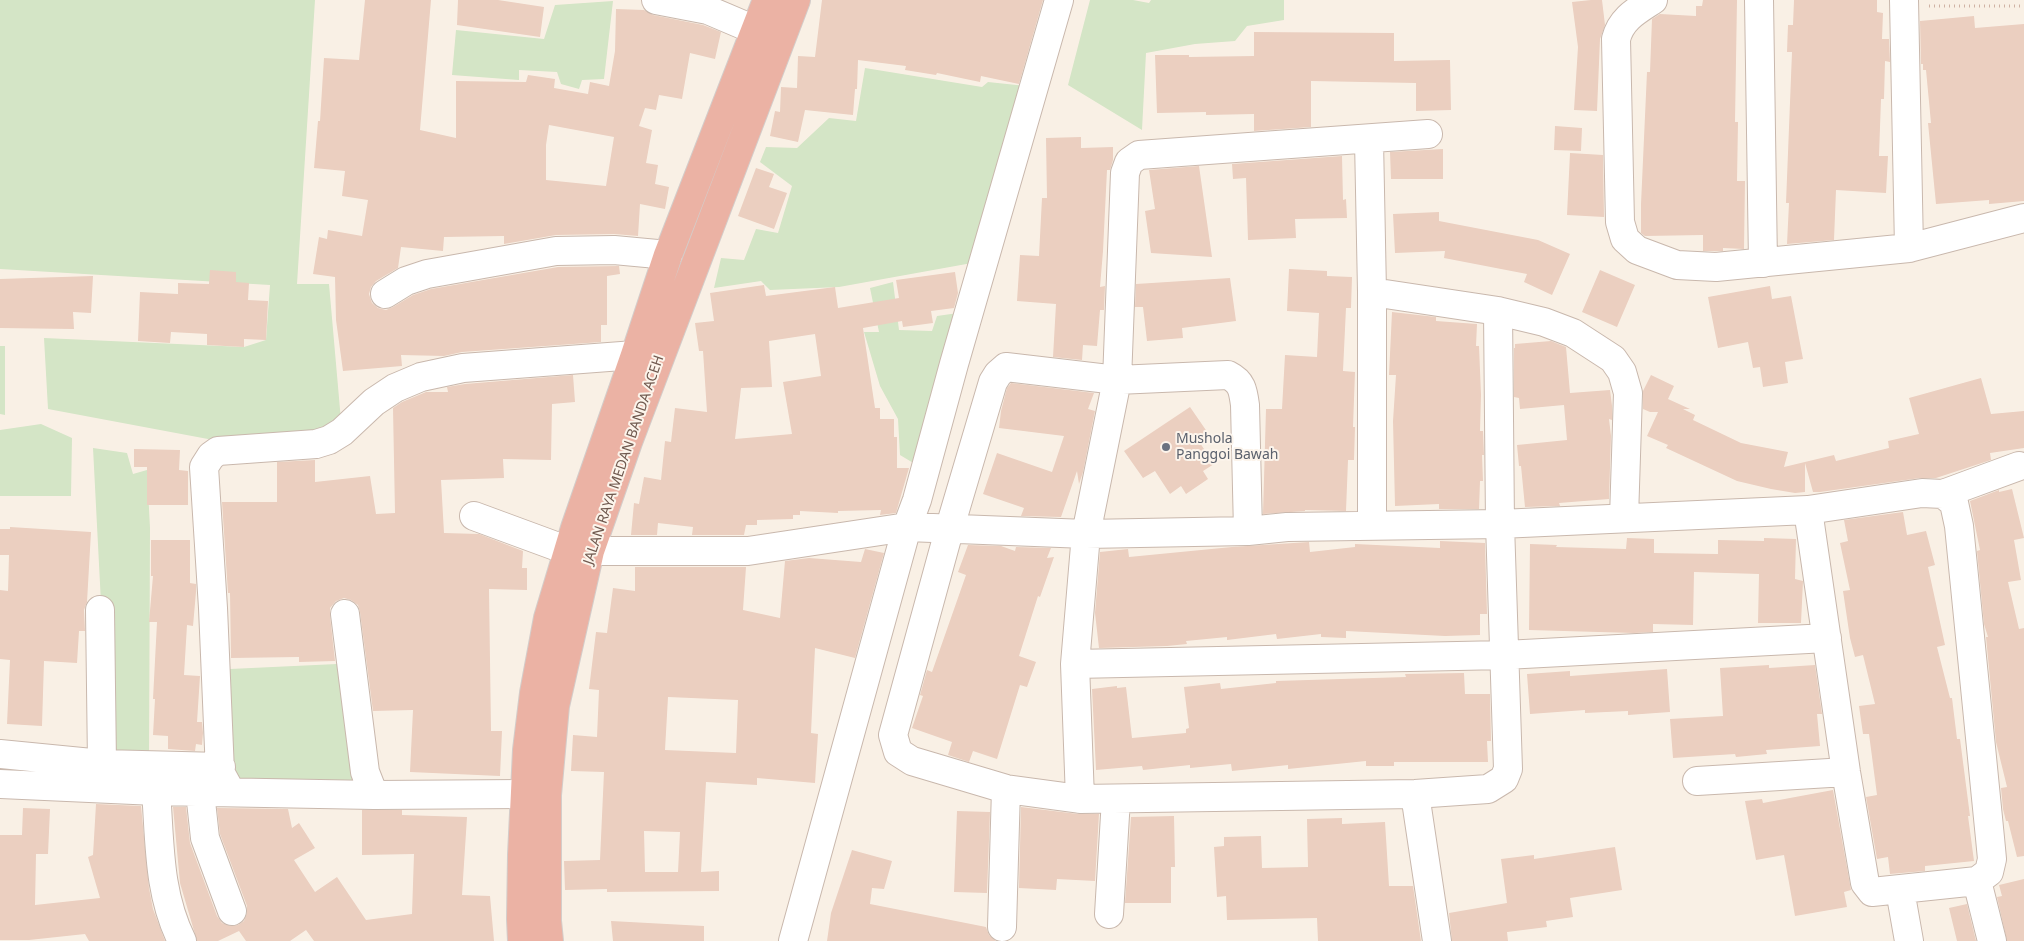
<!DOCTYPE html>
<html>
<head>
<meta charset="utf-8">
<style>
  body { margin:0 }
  canvas { display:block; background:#f9f0e5 }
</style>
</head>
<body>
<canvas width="2024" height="941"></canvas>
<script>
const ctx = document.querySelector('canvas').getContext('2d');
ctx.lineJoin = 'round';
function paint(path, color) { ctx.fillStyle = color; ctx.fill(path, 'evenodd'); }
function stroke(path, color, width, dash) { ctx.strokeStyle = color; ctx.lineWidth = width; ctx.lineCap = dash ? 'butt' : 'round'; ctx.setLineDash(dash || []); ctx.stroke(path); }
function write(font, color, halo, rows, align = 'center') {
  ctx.font = font + ' "Noto Sans",sans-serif'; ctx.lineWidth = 4; ctx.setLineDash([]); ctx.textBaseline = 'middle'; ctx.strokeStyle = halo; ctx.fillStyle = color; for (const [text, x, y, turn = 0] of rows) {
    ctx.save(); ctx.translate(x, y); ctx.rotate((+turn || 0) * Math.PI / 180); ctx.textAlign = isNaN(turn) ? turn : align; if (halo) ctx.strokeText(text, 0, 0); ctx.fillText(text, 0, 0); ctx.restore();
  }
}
paint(new Path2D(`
  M0 0H315L297 284H329L342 432 256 448 48 409 44 338 244 347 266 340 270 285 0 269Z
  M1090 0H1133L1149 3 1151 0H1284V20L1247 26 1235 41 1195 44 1146 53 1142 130 1068 85Z
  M613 1 604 79 582 80 579 89 561 84 557 72 519 70V80L452 75 456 30 544 39 555 5Z
  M865 68 982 87 988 82 1026 86 972 263 839 287 770 290 761 281 714 288 721 258 744 260 756 229 778 233 792 186 760 162 766 147 797 148 829 118 856 121Z
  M893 282 899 330 932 331 937 316 965 312 920 467 900 455 898 419 880 386 864 332H879L870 288Z
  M0 346H5V415L0 414Z
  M41 424 72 438 71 496H0V430Z
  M93 448 127 453 133 474 147 470 150 528 149 759 109 758Z
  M337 664 358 787 225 782 230 669Z`), '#d4e5c6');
paint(new Path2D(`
  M365 0H431L420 130 456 138V81L526 82 528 75 555 79 554 88 588 94 590 82 609 86 615 51 616 9 644 10 653 15 703 25 721 32 715 59 690 53 682 99 659 95 656 110 645 108 639 126 652 130 646 163 658 165 655 184 669 187 665 209 640 204 638 236 614 234 556 235 504 244V236L444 237 443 251 401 247 398 268 376 281 371 287 369 294 372 303 378 308 386 310 393 307 413 295 431 289 558 267 619 266 620 274 607 276V325H601V342L462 352 444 356 401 355 402 366 343 371 336 320 335 277 313 274 319 237 327 239 328 230 362 236 368 200 342 196 345 171 314 168 318 121H320L324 58 359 60ZM549 125 614 137 606 186 546 180V145Z
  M458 0H498L544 7 540 37 457 25Z
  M822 0H1043L1019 84 981 76 980 82 937 73 936 75 905 70 906 66 858 60 857 89H855L853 115 805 110 798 142 770 136 775 111 780 112 781 87 797 88 798 56 815 57Z
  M1591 0H1602L1605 25 1600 39 1597 111 1574 110 1578 47 1572 2Z
  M1703 0H1737L1735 122H1738L1737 181H1745L1744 249 1723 248V251H1703V235L1645 236 1641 233V204L1647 72H1650L1652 19 1660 14 1696 16V6H1702Z
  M1794 0H1877V12L1883 13 1882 39H1889L1890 62 1885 61 1884 99H1881L1879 156H1888L1886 193 1836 190 1834 240 1787 244 1789 203H1786L1792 52H1787L1788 25H1793Z
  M1974 16 1975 28 2024 24V201L1989 204V200L1936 204 1928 123H1931L1926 70H1923V64H1921L1920 21Z
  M1254 32 1394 33V61L1450 60 1451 110 1416 111V83L1311 81V127L1254 131V114L1206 115V112L1157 113 1155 55H1189V57L1254 56Z
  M1555 126 1582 128 1581 151 1554 150Z
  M1081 137V148L1113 147V160L1110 170H1107L1103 251 1100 287 1105 286 1104 310H1100L1097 346 1083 345 1082 360 1053 357 1056 304 1017 301 1020 255 1039 256 1042 198H1047L1046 138Z
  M1443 149V179H1391L1390 152Z
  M1570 153 1603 155 1604 217 1567 215Z
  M1342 156 1343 200 1346 199 1347 218 1295 219 1296 238 1248 240 1246 178 1233 179 1232 164Z
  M1199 166 1212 257 1151 253 1145 211 1155 209 1149 170Z
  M756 168 774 174 769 187 787 193 774 229 738 216Z
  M1439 212V221L1538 240 1570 254 1552 295 1524 282 1527 274 1444 258 1445 251 1395 253 1393 214Z
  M1289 269 1327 271V276L1352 277 1351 308H1346L1343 371 1355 372 1353 427H1355L1354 460H1348L1346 511 1305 510V511L1263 514 1266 409H1282L1285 355 1317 357 1319 313 1287 311Z
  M210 270 236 272V282L249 283 248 300 268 301 266 340 244 339V347L207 345V334L171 332 170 343 138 341 140 292 178 294V283L209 284Z
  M1600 270 1635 285 1617 327 1582 312Z
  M955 272 958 293 954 308 931 311 933 323 903 327 902 321 863 328 875 408H880V419H894V437H897V468H909L896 513 880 515 881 510 838 511V513L800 511V515H793V519L757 520V525H746L744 535H692L693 527 658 523 657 535H631L634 503 639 504 644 477 661 480 665 441 671 442 675 408 707 412 703 351H699L695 323 714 321 710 293 764 285 766 296 835 287 838 308 899 298 896 280ZM815 334 821 376 783 382 792 434 735 439 741 388 772 387 769 341Z
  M93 276 91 313 73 312 74 329 0 328V279Z
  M1230 278 1236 321 1182 328 1183 338 1147 341 1143 307H1135L1136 284Z
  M1770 286 1772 299 1791 296 1803 359 1785 362 1788 383 1763 387 1760 367 1753 368 1748 342 1718 348 1708 297Z
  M1392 312 1436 317V321L1477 324 1476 346H1479L1481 395 1480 431H1483L1484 455H1482L1483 481H1480L1479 509H1439V504L1395 506 1393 421 1396 375H1389Z
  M1551 341 1566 347 1570 393 1610 390 1612 406V420L1609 419 1611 436 1609 499 1559 503 1560 506 1525 507 1521 466H1519L1517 445 1567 440 1564 405 1520 409 1519 398 1514 397V348H1515V344Z
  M573 375 575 402 552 404 551 460 503 459 504 478 441 480 444 533 479 534 523 551 522 568H527V590L489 589 491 731H502L500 776 410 772 413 710 373 711 360 612 358 605 351 600 344 598 336 601 330 608V616L335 661 299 662V657L231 658 230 593H228L222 502H277V462L315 460V482L370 476 376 514 395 513 393 408 402 402 426 392H448L447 387 465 384Z
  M1651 375 1674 386 1668 399 1690 409H1683L1695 415 1693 420 1741 443 1788 452 1784 467 1834 455 1836 461 1889 448 1888 441 1919 434 1909 398 1981 378 1991 414 2024 411V448L1990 453 1991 460 1936 478H1920L1820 492H1813L1805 463V492L1795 493 1771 489 1737 481 1666 448 1668 445 1647 436 1658 412H1650L1643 409V391Z
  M1011 383 1094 393 1088 409 1095 411 1083 472 1079 484 1077 471 1061 517 1021 516 1024 508 983 494 997 453 1052 472 1064 436 999 428 1001 411 1007 388Z
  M1190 407 1210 436 1200 443 1214 464 1203 471 1208 479 1186 494 1181 486 1170 494 1155 471 1143 478 1124 451Z
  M134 449 180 450 179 470 188 471V505H147V467H134Z
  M2012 489 2024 538 2014 540 2021 580 2008 582 2019 629 2024 628V856L2017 857 2008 821H2006L2003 809 2001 788 2007 787 1996 742 1986 637H1988L1984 624 1977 551 1980 550 1970 501 1999 490V492Z
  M1903 512 1907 535 1926 531 1935 565 1928 567 1945 645 1937 647 1950 698H1952L1957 739H1960L1970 816H1968L1974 861 1925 866V871L1890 874 1888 857 1877 859 1866 797 1877 795 1869 734H1863L1859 706 1875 704 1863 655 1855 657 1850 638 1843 591 1850 590 1840 543 1848 541 1844 520Z
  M10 527 91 532 87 602 84 610 85 631H79L77 663 44 661 42 726 7 724 10 660 0 659V590L8 591 9 555H0V529H10Z
  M1627 538 1654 539V553L1718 554V540L1764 541V538L1796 539 1795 579 1803 581 1801 623H1758L1759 574 1694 572 1693 625 1653 624V632L1634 633 1529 630 1530 544 1557 545 1556 547 1626 549Z
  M151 540H190V583L196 584V592L193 626 187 625 184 675 200 676 197 722H202L203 733 202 745 196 744 195 751 168 749V736L153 735 155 699H153L157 622H149L153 576H151Z
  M1440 541 1485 543 1487 614H1480V635L1445 636 1346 631V638L1321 637V634L1277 639 1276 634 1227 640V637L1186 641 1187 644 1167 646 1099 648 1095 613 1100 552 1128 549 1129 557 1232 547 1309 542 1310 552 1355 547V544L1440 548Z
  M968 545 1001 546 1015 551 1016 547 1051 548 1047 558 1054 557 1040 597 1038 596 1019 656 1036 662 1027 687 1020 685 997 759 973 751 969 762 948 755 952 742 912 728 923 696 920 695 927 670 932 672 966 575 958 572Z
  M865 549 884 553 855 658 815 648 811 733 818 734 815 783 757 778V785L706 782 701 872 719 871V891L607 892V889L565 890 564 861 600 860 604 772 571 771 573 735 597 737 599 690 589 689 596 632 607 633 613 588 635 591V567H746L743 610 780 618 785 561 809 558 861 562ZM668 697 738 700 736 753 665 750ZM644 831 680 832 678 872H645Z
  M1769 665V668L1815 665 1822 714H1817L1820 746 1766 750 1767 754 1736 757 1735 754 1673 758 1670 719 1723 716 1720 668Z
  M1667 669 1670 712 1628 715V711L1585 713V710L1530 714 1527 674 1570 671V676Z
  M1464 673 1465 694H1490L1491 741H1487L1488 762H1394V766H1366V761L1288 769V765L1232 771 1231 764 1190 768V765L1143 770 1142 766 1096 770 1092 689 1117 686V688L1126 687 1132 738 1186 733V729L1189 728 1184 687 1220 683 1221 689 1276 683V681L1406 677 1405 674Z
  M1833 790 1851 890 1844 892 1847 907 1795 916 1784 855 1756 860 1745 801 1762 799 1763 803Z
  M96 804 141 806 149 888 153 909 165 941H89L85 934 29 940H0V835H22L23 808 50 809 48 854H36L35 905 100 898 88 857 93 855Z
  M173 807H186L190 843 217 916 222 923 230 926 238 925 244 921 247 913V906L220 834 217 808 288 809 292 828 299 823 315 848 294 860 315 892 337 877 366 920 412 914 414 854 362 855V810H402V815L467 817 462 895 490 896 494 941H314L306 930 290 941H246L239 931 218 941H197L180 883Z
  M1021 807 1078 814H1099L1095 881 1057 879 1056 890 1019 888Z
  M957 811 990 812 987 893 954 892Z
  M1174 816 1175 867H1171V903H1125L1131 817Z
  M1342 818V824L1385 822 1389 886H1413L1421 941H1318L1317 918 1227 920 1226 896 1217 897 1214 847 1224 846V837L1261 836 1262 868 1308 867 1307 819Z
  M1615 847 1622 890 1570 898 1573 917 1546 921 1547 927 1507 932 1508 941H1452L1449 913 1507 903 1501 859 1534 855V859Z
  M852 850 892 861 884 889 872 888 870 904 986 927 989 935 996 941H827L831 913Z
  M2024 879V941H2007L1997 897 2002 896 1999 885Z
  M1967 904 1976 941H1957L1949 908Z
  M611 921 704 926V941H613Z`), '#ebcfc0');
const minor = new Path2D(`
  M656 0 708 10 755 30
  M1653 0C1636 11 1621 19 1616 39L1620 222 1625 239 1637 250 1677 265 1716 267 1909 248 2024 218
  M1759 0 1763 263
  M1904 0 1909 248
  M1428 134 1139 155 1129 162 1125 173 1117 380 1086 534 1075 664 1080 799 1415 794 1488 789 1504 779 1508 769 1500 524 1498 311
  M1369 140 1372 292V526
  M1372 292 1498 311 1544 322 1573 333 1613 359 1622 372 1628 393 1624 518
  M385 294 406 281 427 274 556 251 614 250 668 255
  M1943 494 2019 466
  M474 516 569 551H748L907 527 1086 534 1248 531 1287 527 1500 524 1808 510 1922 493 1943 494 1954 503 1959 526 1990 838 1992 859 1989 872 1977 881 1872 892 1865 883 1846 772 1808 510
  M100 610 102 764
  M345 614 365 772 374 795
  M1075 664 1505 655 1827 638
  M0 754 102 764 221 767
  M1697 781 1846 772
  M0 784 156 791 374 795 524 794
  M156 791C160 843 158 893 182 941
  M200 792 205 838 232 911
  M231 792 220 772 213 608 204 467 211 456 218 451 316 444 329 440 342 432 374 402 395 388 421 377 463 368 635 355
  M1415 794 1437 941
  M1080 799 1006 789 912 761 898 752 893 735 950 527 993 382 998 374 1006 367 1117 380 1228 375C1242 382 1243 390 1245 405L1248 531
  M1977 881 1992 941
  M1900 890 1909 941
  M1109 914 1116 799
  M1002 927 1006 789
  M793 941 907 527 917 500 954 364 1059 0`);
const highway = new Path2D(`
  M522 941 521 919 522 855 527 750 534 693 548 618 575 528 635 355 668 255 767 0
  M549 941 547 921V795L555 706 590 551 628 442 796 0`);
stroke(minor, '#c9b8ad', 30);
stroke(highway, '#d4cdca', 30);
stroke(new Path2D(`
  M1929 6H2024`), '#cfb2a4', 3, [1, 4]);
stroke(minor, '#fff', 28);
stroke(highway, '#ebb2a4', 28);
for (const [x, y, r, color] of [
  [1166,447,5,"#6b7280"]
]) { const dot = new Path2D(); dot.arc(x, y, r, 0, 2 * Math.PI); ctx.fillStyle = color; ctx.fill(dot); stroke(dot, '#fcf4eb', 2); }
write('14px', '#5b616d', '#fcf4eb', [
  ["Mushola",1176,439],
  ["Panggoi Bawah",1176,455]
], 'left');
write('14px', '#6f584e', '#fcf4eb', [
  ["JALAN RAYA MEDAN BANDA ACEH",624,460,-71]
]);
</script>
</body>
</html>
